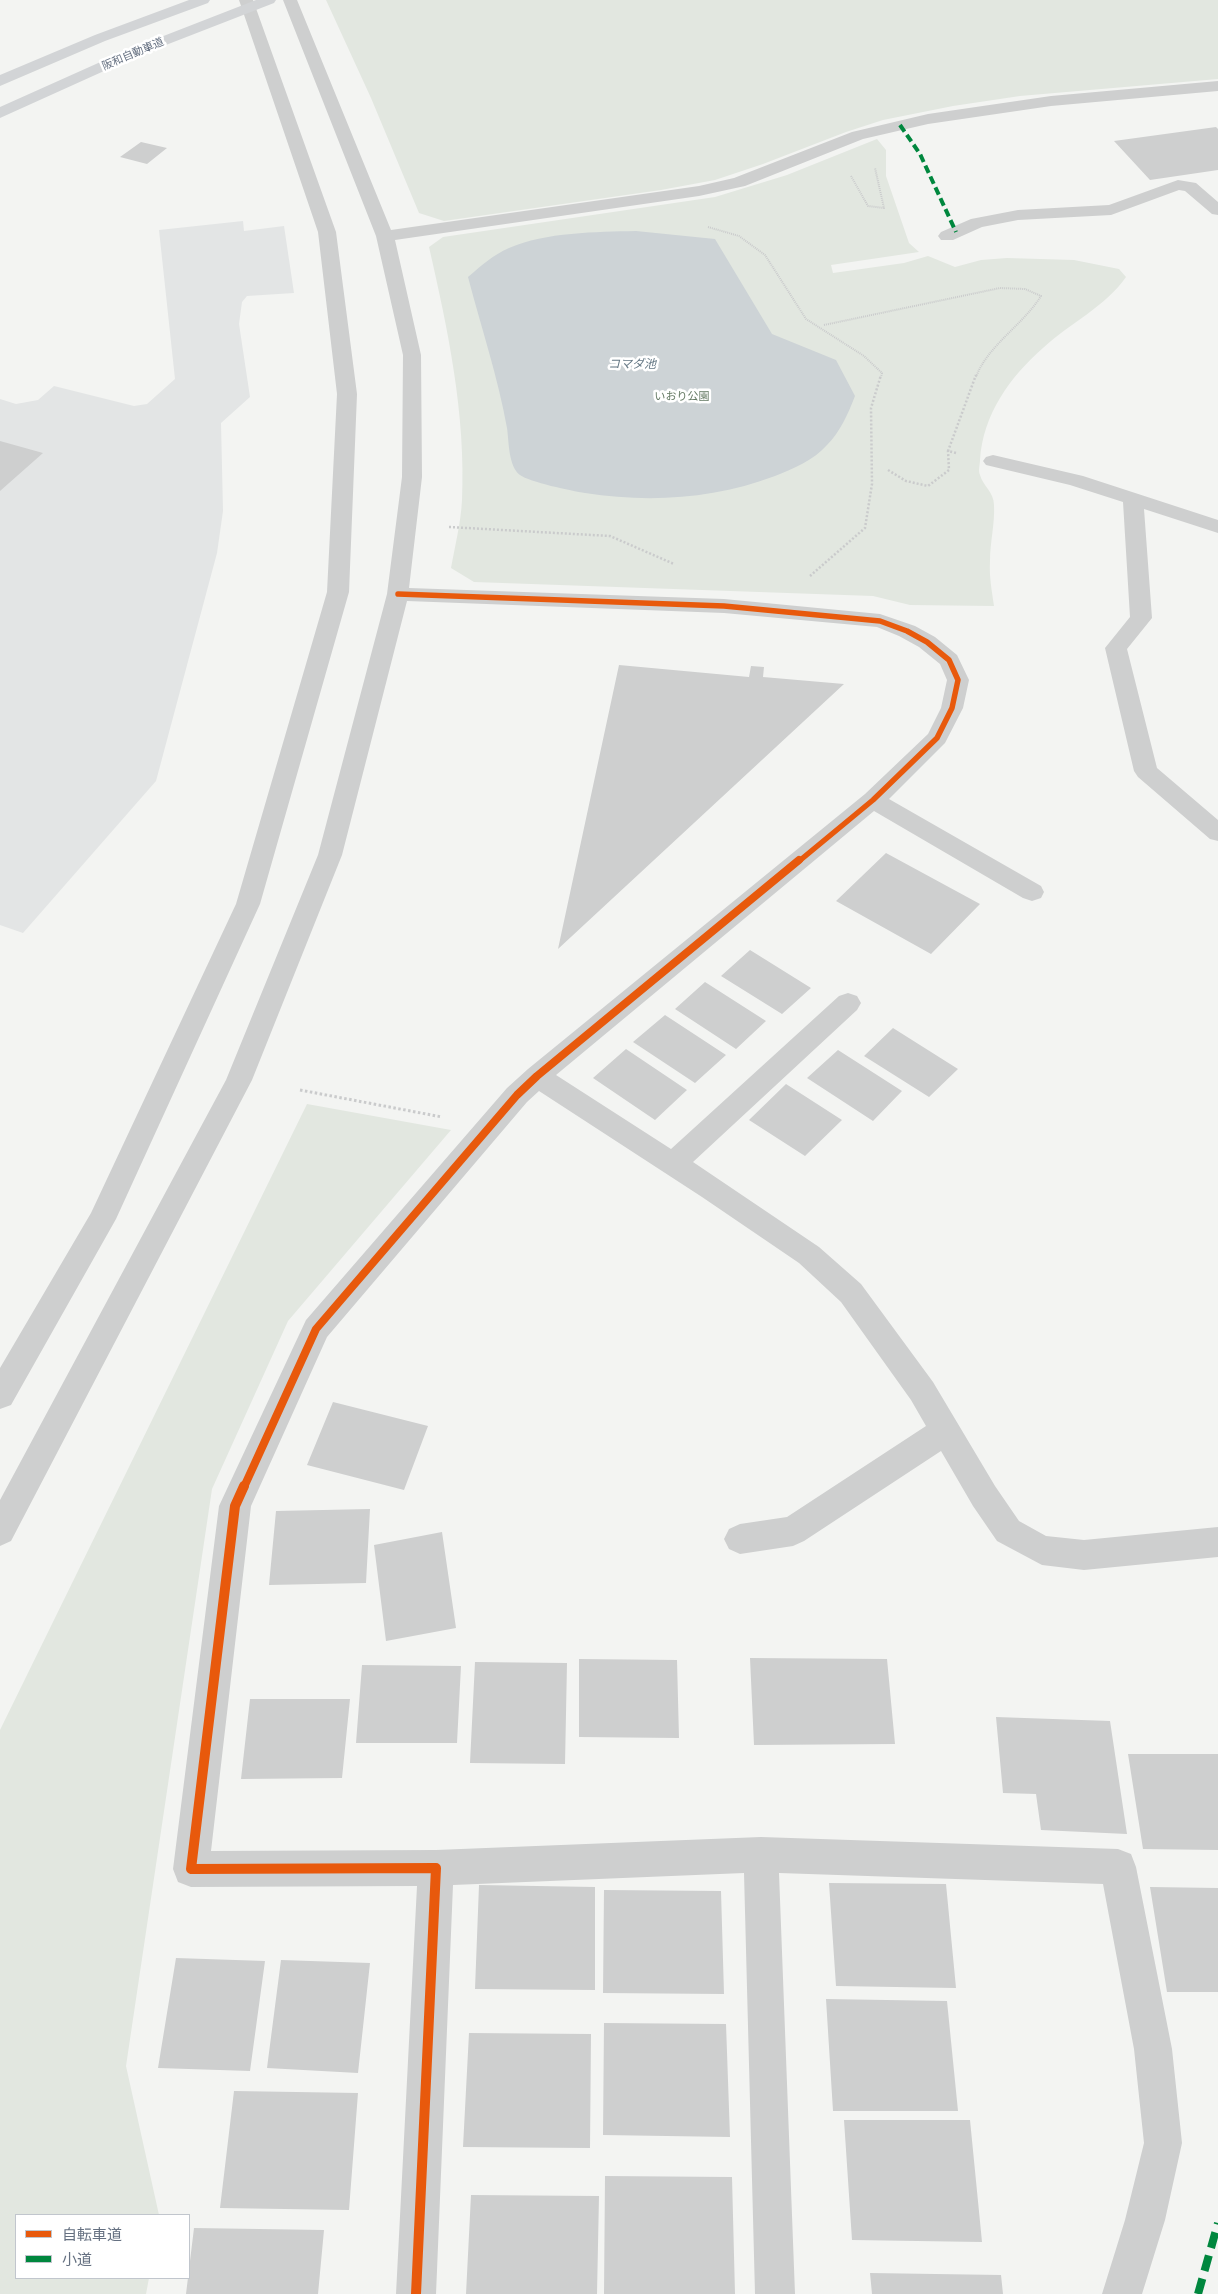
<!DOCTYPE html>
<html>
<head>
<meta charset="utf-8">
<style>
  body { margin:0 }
  #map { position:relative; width:1218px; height:2294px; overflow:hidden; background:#f3f4f2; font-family:Mulish,"Noto Sans JP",sans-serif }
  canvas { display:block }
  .legend { position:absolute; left:15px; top:2214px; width:175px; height:65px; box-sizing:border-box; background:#fff; border:1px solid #c1c6cd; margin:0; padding:6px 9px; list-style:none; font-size:15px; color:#657081 }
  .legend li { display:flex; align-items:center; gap:10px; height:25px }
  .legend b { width:25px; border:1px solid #c1c6cd }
</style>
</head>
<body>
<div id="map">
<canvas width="1218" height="2294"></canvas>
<ul class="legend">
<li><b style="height:6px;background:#e8590c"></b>自転車道</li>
<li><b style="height:6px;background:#00873e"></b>小道</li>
</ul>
</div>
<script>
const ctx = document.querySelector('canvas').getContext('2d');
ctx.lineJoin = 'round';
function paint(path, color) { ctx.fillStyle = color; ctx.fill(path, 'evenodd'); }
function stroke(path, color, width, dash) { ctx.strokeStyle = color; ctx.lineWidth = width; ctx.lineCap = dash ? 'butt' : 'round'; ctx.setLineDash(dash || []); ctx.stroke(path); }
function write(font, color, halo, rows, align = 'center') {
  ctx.font = font + ' Mulish,"Noto Sans JP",sans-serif'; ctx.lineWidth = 5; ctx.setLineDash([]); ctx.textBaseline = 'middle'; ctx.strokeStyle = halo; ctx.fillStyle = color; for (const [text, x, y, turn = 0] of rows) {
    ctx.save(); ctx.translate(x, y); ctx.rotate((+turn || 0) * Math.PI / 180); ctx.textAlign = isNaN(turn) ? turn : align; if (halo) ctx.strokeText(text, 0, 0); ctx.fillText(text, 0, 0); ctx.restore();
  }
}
paint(new Path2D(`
  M243 221 244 231 284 226 294 293 247 296 242 302 239 324 250 397 221 423 223 511 217 553 156 781 23 933 0 925V399L16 404 38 400 54 386 134 406 147 404 175 379 159 230Z`), '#e3e5e5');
paint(new Path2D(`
  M326 0H1218V79L1020 96 953 106 883 120 846 132 763 164 715 180 661 190 444 221 419 213 371 98Z
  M877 139 886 150V176L909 243 919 252 831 265 833 273 904 263 928 256 955 267 981 260 1007 258 1074 260 1119 269 1126 277C1105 307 1070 323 1043 348 1010 377 983 414 980 460 980 464 978 471 980 475 983 486 994 492 994 505 995 524 990 542 990 561 989 577 992 591 994 606L910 605 873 596 474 582 451 568C455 546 461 522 462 500 466 415 448 330 429 247L443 237 715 197 787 175Z
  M307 1104 451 1130 288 1321 212 1489 126 2066 159 2215H16V2278H149L146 2294H0V1730Z`), '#e2e7e0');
paint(new Path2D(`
  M636 231 715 239 772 334 836 360 855 396C848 414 840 432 827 445 814 460 793 469 775 476 714 499 649 503 585 493 572 491 529 482 520 475 508 466 509 441 507 428 498 377 481 327 468 277 481 266 493 255 509 248 546 232 596 232 636 231Z`), '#cdd3d6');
paint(new Path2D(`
  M1216 127 1218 129V170L1150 180 1114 141Z
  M141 142 167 148 147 164 120 157Z
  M0 441 43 453 0 491Z
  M619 665 749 677 751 666 764 667 763 677 844 684 558 949Z
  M886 853 980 904 931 954 836 901Z
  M750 950 811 988 782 1014 721 976Z
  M705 982 766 1021 736 1049 675 1009Z
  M665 1015 726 1055 695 1083 633 1042Z
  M893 1028 958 1069 929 1097 864 1056Z
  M626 1049 687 1090 655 1120 593 1078Z
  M838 1050 902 1091 873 1121 807 1078Z
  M786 1084 842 1120 805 1156 749 1120Z
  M333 1402 428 1426 404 1490 307 1465Z
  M370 1509 366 1583 269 1585 276 1511Z
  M442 1532 456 1628 386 1641 374 1545Z
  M750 1658 887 1659 895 1744 754 1745Z
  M579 1659 677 1660 679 1738 579 1737Z
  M475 1662 567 1663 565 1764 470 1763Z
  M362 1665 461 1666 457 1743H356Z
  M250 1699H350L342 1778 241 1779Z
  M996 1717 1110 1721 1127 1834 1041 1830 1036 1794 1003 1793Z
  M1128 1754H1218V1850L1143 1849Z
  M829 1883 946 1884 956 1988 836 1986Z
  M479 1885 595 1887V1990L475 1989Z
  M1150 1887 1218 1888V1992H1167Z
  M604 1890 721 1891 724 1994 603 1993Z
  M176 1958 265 1961 250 2071 158 2068Z
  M281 1960 370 1963 358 2073 267 2068Z
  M826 1999 947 2001 958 2111H833Z
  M604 2023 726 2024 730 2137 603 2135Z
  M469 2033 591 2034 590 2148 463 2147Z
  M234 2091 358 2093 349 2210 220 2208Z
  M844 2120H970L982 2242 852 2240Z
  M605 2176 732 2177 735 2294H604Z
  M471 2195 599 2196 597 2294H466Z
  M194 2228 324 2230 318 2294H186Z
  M870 2273 1001 2275 1003 2294H872Z`), '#cecfcf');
stroke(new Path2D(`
  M851 176 868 206 884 208 875 168
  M708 227 739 236 765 255 806 319 864 356 882 373 881 377
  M824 325 1000 288 1025 289 1041 296C1023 325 988 345 976 377`), '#cacbcc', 2, [1, 1]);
stroke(new Path2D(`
  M956 453 948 451 976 375
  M888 470 906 481 928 486 949 470 948 451
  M449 527 610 536 674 564
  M810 576 865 528 872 484 871 408 881 375`), '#cacbcc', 2.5, [2, 2]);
stroke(new Path2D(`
  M300 1090 442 1117`), '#cacbcc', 3, [2.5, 2.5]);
paint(new Path2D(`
  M239 0H253L336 232 357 394 349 592 260 904 116 1219 11 1405 0 1409V1368L91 1213 236 904 327 592 337 394 318 232Z
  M283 0H297L391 230 699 186 734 178 852 132 928 114 1051 96 1218 81V91L1051 106 928 124 863 139 745 186 699 196 395 240 421 355 422 477 409 588 724 599 880 614 915 626 935 637 957 655 969 680 963 708 945 743 889 799 1041 886 1044 892 1041 898 1032 901 1023 898 874 811 556 1075 671 1149 839 996 848 993 857 996 861 1003 857 1010 693 1162 819 1247 861 1284 933 1382 995 1486 1019 1521 1046 1536 1084 1540 1218 1527V1557L1084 1570 1042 1565 997 1541 973 1506 941 1451 804 1541 793 1546 740 1554 729 1549 724 1539 729 1529 740 1524 787 1517 926 1426 911 1400 841 1302 799 1263 702 1197 539 1091 527 1102 327 1337 251 1506 211 1851 436 1850 761 1837 1118 1849 1131 1854 1136 1867 1172 2049 1182 2143 1165 2220 1142 2294H1102L1125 2220 1144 2143 1134 2049 1103 1884 779 1873 795 2294H755L744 1873 453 1885 436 2294H396L417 1886 191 1887 178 1882 173 1869 219 1506 306 1320 507 1088 528 1069 865 794 928 734 941 708 947 680 940 664 919 647 899 636 877 627 724 613 407 601 342 855 252 1080 11 1541 0 1546V1500L226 1080 318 855 387 594 402 477 403 355 376 236Z
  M1178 180 1196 183 1218 202V215L1212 214 1185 191 1179 190 1111 215 1018 220 982 227 953 240H941L938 236 941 232 971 219 1018 210 1109 205Z
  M993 455 1083 476 1218 520V533L1144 509 1152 618 1127 649 1157 768 1218 820V841L1210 839 1138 777 1134 771 1105 648 1130 617 1123 502 1070 485 986 465 983 461 986 457Z`), '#cecfcf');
paint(new Path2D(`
  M189 0H210L208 3 105 41 0 86V75L95 35Z
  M256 0H276L274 3 135 57 0 118V107L125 51Z`), '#d2d4d6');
stroke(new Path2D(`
  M900 125 920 154 956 232`), '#00873e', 4, [8, 4]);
stroke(new Path2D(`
  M1198 2294 1218 2223`), '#00873e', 8, [16, 8]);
stroke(new Path2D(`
  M398 594 724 606 880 621 907 631 927 642 949 660 958 680 952 708 937 738 873 800 798 862`), '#e8590c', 5.5);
stroke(new Path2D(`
  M244 1487 316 1329 517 1095 537 1076 799 860`), '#e8590c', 8);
stroke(new Path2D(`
  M244 1486 235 1506 191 1869 436 1868 416 2294`), '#e8590c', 10);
write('11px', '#657081', '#fff', [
  ["阪和自動車道",133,54,-23]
]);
write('11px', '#647963', '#fff', [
  ["いおり公園",682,397]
]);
write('italic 12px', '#657885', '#fff', [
  ["コマダ池",632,364]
]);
</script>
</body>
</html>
